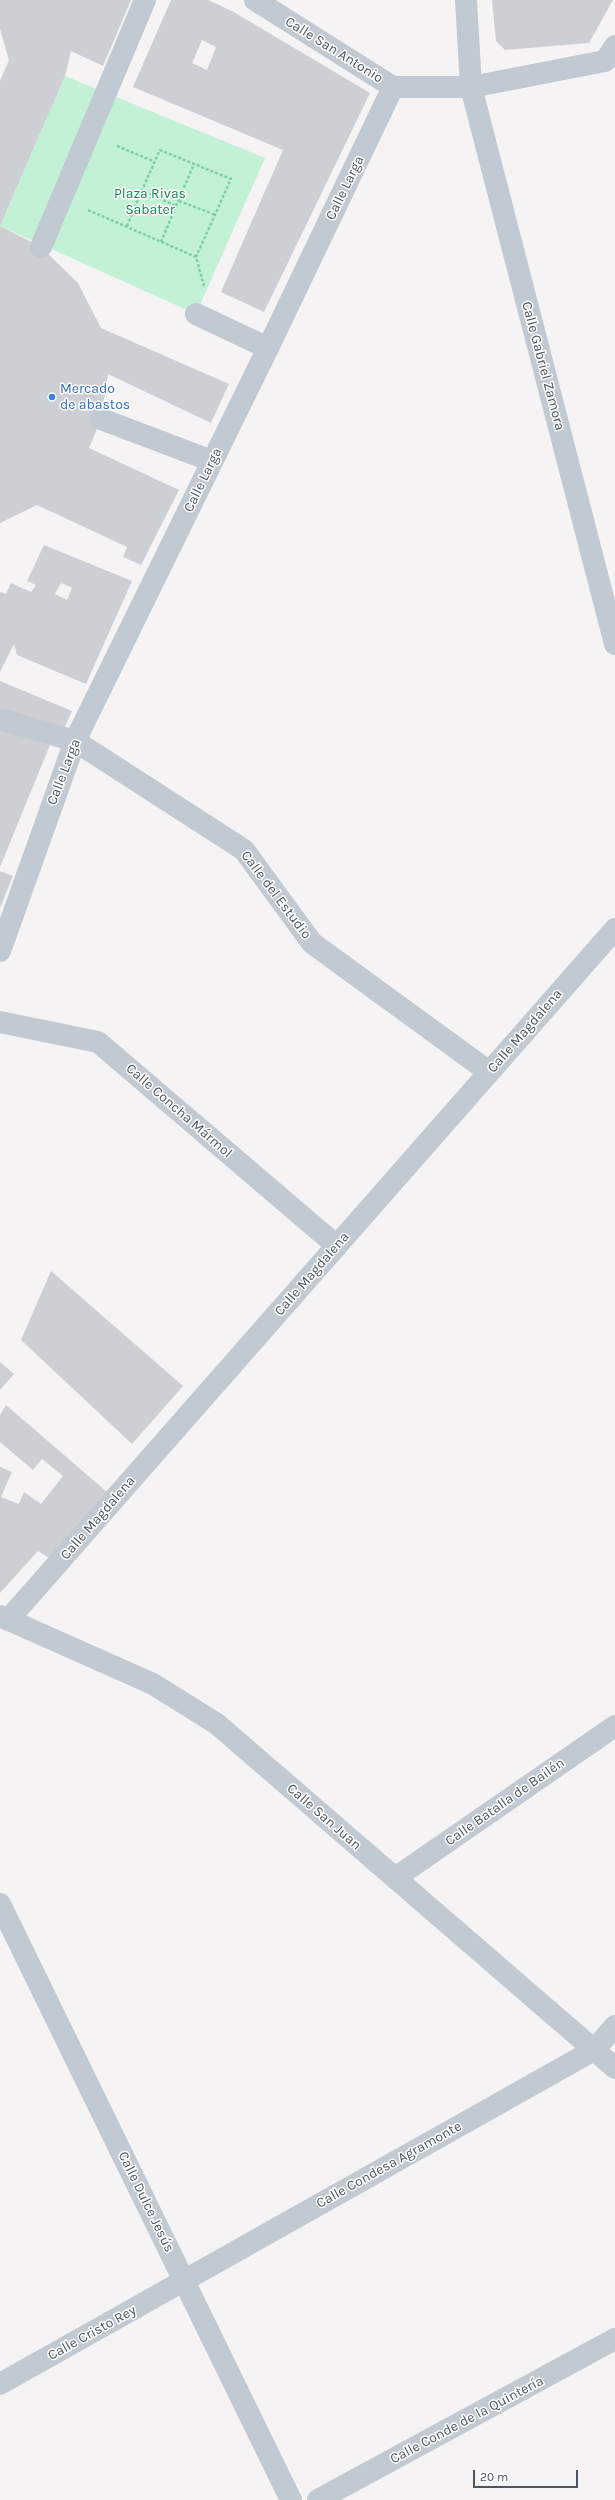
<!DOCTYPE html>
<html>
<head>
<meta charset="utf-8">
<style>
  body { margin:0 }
  #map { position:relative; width:615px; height:2500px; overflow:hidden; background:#f5f3f3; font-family:Karla,sans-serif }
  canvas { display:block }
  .scale { position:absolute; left:473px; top:2470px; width:105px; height:18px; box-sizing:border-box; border:2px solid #4a5661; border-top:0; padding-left:5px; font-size:12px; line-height:14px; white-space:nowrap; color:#4a5661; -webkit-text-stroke:3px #fff; paint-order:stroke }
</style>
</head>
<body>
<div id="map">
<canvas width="615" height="2500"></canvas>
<div class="scale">20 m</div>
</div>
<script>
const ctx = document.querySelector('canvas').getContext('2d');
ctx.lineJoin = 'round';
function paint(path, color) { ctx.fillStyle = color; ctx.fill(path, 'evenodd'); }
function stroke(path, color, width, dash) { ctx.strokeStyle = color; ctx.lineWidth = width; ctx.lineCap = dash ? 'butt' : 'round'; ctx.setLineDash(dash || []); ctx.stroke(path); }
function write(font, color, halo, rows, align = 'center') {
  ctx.font = font + ' Karla,sans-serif'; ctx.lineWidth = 3; ctx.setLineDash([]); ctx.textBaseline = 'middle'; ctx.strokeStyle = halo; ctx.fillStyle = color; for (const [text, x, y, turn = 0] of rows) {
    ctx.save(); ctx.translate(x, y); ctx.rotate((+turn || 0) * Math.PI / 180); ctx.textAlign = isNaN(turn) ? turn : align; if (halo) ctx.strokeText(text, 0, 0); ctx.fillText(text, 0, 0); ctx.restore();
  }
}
paint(new Path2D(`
  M65 76 265 158 196 314 0 226Z`), '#c3f1d5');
paint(new Path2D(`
  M0 0H131L103 66 71 51 65 76 0 226V81L9 60 0 29Z
  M171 0H208L232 11 370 93 264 312 221 292 283 150 133 87ZM202 40 216 47 207 70 192 63Z
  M492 0H613L589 43 505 50 496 41Z
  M0 226 41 247 78 283 101 328 229 384 211 423 108 374 101 419 89 448 179 490 141 565 123 557 127 547 37 505 0 523Z
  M44 545 132 581 86 684 17 655 14 644 0 672V592L6 594 11 583 31 592 36 585 27 581ZM61 583 72 588 67 600 55 594Z
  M0 681 72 711 62 733 0 712Z
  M0 729 50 745 0 867Z
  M0 871 13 876 0 908Z
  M51 1271 183 1386 132 1444 21 1340Z
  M0 1362 14 1374 0 1390Z
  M6 1405 107 1492 54 1561 38 1551 0 1593V1467L12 1472 1 1497 19 1504 24 1492 41 1504 63 1476 42 1459 33 1470 0 1442V1415Z`), '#cdcfd5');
stroke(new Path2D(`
  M117 146 153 161
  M179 201 216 215
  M176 206 194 164
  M88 210 196 257
  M127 226 142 190
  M161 242 176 206 142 190 160 150 231 179 196 257 204 286`), '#7ad0a6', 2.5, [3, 2]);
stroke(new Path2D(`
  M255 0 393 87
  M41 247 145 0
  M196 314 268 348
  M101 419 212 461
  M0 719 75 741 244 850 312 943 489 1072`), '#c1cad2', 22);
stroke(new Path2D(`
  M0 1022 98 1042 337 1246
  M8 1620 615 929
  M395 1878 615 1726
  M0 2384 594 2050 615 2026
  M318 2500 615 2339`), '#c1cad2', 22);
stroke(new Path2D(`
  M466 0 471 87 615 644
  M0 951 75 741 268 348 393 87H471L605 61 615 46
  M0 1616 153 1684 217 1724 615 2068
  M0 1904 291 2500`), '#c1cad2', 22);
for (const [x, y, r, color] of [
  [52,397,4,"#3f7fe0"]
]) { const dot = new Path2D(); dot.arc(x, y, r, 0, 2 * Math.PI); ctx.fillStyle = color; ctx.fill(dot); stroke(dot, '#fff', 1.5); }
write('14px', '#4a5661', '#fff', [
  ["Calle San Antonio",334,50,32],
  ["Calle Larga",345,188,-64],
  ["Calle Gabriel Zamora",543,366,75],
  ["Calle Larga",203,480,-64],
  ["Calle Larga",64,772,-69],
  ["Calle del Estudio",276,895,53],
  ["Calle Magdalena",525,1031,-49],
  ["Calle Concha Mármol",179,1111,41],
  ["Calle Magdalena",312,1274,-49],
  ["Calle Magdalena",98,1518,-49],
  ["Calle Batalla de Bailén",505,1802,-35],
  ["Calle San Juan",324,1817,41],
  ["Calle Condesa Agramonte",389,2165,-29],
  ["Calle Dulce Jesús",146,2202,64],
  ["Calle Cristo Rey",92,2333,-29],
  ["Calle Conde de la Quintería",467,2420,-28]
]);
write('14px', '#17864f', '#fff', [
  ["Plaza Rivas",150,194],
  ["Sabater",150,210]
]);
write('14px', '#366cbe', '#fff', [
  ["Mercado",60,389],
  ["de abastos",60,405]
], 'left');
</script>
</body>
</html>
